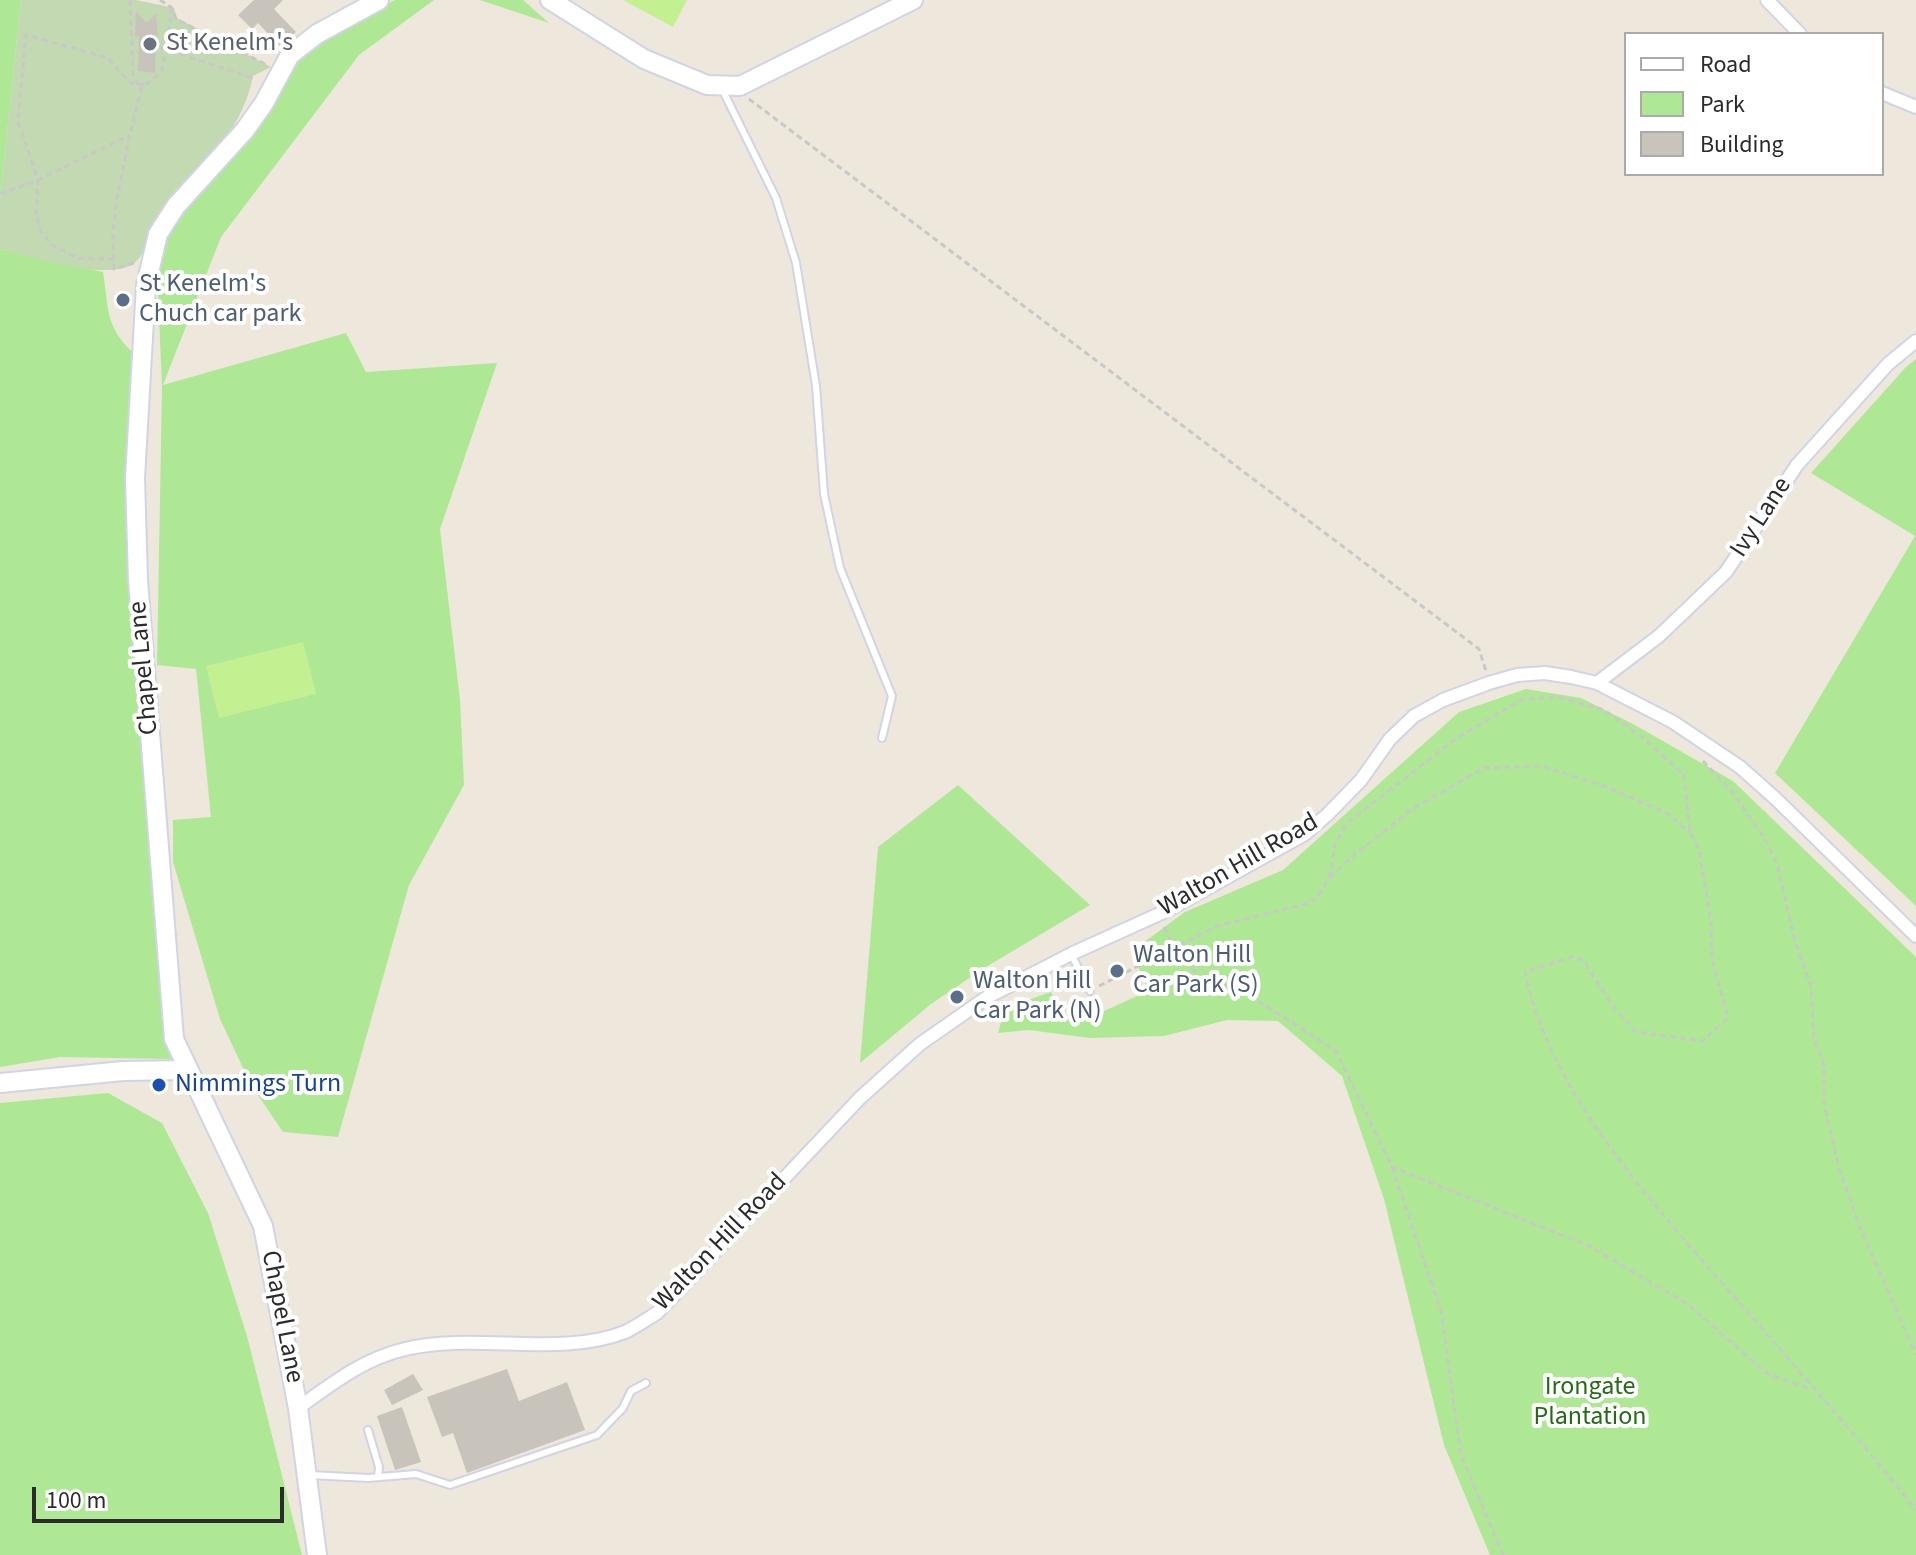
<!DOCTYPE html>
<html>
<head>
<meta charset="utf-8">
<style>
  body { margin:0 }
  #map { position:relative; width:1916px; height:1555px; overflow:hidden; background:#eee7dc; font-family:"Source Sans 3",sans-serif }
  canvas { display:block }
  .legend { position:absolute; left:1624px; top:32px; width:260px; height:144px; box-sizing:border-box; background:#fff; border:2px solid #aaa; margin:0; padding:10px 14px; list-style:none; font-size:24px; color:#2b2b2b }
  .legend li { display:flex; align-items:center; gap:16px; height:40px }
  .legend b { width:40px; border:2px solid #aaa }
  .scale { position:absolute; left:32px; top:1487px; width:252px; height:36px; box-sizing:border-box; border:4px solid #2b2b2b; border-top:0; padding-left:10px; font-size:24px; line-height:28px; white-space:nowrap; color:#2b2b2b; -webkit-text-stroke:6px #fff; paint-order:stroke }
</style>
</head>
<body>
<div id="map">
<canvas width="1916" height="1555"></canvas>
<ul class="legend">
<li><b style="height:10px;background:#fff"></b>Road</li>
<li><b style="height:22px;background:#aee895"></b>Park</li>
<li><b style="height:22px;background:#c9c4bb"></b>Building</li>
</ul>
<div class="scale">100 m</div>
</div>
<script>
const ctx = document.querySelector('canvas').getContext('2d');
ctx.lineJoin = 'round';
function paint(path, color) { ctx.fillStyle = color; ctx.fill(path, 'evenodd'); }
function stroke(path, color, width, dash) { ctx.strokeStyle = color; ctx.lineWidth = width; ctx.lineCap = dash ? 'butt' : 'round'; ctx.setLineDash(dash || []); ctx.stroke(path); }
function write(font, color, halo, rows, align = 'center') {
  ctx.font = font + ' "Source Sans 3",sans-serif'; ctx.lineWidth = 8; ctx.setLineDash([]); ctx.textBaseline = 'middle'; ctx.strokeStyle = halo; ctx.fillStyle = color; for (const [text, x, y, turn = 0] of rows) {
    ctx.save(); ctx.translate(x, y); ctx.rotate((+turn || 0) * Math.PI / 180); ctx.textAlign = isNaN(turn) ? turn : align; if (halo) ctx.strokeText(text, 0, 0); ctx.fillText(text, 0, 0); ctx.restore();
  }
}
paint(new Path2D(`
  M0 0H21L0 200Z
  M395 0H434L359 55 221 237 163 385 346 333 366 372 497 363 440 529 460 700 464 785 409 885 338 1137 283 1132 251 1085 220 1019 173 862V820L211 817 196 669 157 665 162 386 157 270 168 232 189 201 276 96 301 58 321 38Z
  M480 0H523L549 23Z
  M0 249 103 272C109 310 105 329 137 356L171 1059 60 1057 0 1067Z
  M1916 359V906L1775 773 1915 536 1811 473 1906 367Z
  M1526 689 1581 698 1633 724 1733 781 1916 957V1555H1490L1444 1445 1384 1199 1342 1076 1278 1021 1227 1020 1164 1036 1090 1038 1029 1030 998 1033 1005 1008 1051 992 1061 1016 1102 1012 1148 991 1132 951 1185 912 1283 870 1459 712Z
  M958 785 1090 905 981 970 931 1004 860 1063 878 847Z
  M108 1093 162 1123 208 1213 247 1336 302 1555H0V1103Z`), '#aee895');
paint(new Path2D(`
  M21 0H136L174 8 177 18 271 67 253 76C247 106 231 135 211 157 191 178 168 196 154 222 145 238 147 260 127 267 92 278 36 257 0 249V200Z`), '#c3d9b2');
paint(new Path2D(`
  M623 0H687L673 27Z
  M303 642 316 694 219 718 206 666Z`), '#c3f090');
paint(new Path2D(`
  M254 0H283L274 9 296 32 280 46 258 23 252 29 238 15Z
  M136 11 146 23 156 14 158 36H156L155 73 138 71 139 36H135Z
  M507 1369 519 1401 567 1382 585 1430 467 1473 453 1433 442 1437 427 1397Z
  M413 1374 423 1390 392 1405 384 1390Z
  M402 1407 421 1462 395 1470 377 1416Z`), '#c9c4bb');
const lane = new Path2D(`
  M722 89 776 198 796 263 816 386 824 494 840 568 892 696 882 738
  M1071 954 1090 991
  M368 1430 379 1467 378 1477
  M310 1475 368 1478 416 1474 450 1485 597 1435 623 1408 631 1391 646 1383`);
const street = new Path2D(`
  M1767 0 1800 34
  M1882 93 1916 107
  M1597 683 1659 636 1726 572 1797 465 1888 364 1916 341
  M298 1408C333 1383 363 1359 405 1349 476 1332 558 1358 625 1332 636 1327 647 1319 657 1313L860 1098 920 1044 986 998 1071 954 1166 911 1305 834 1327 815 1361 780 1390 739 1414 716 1443 700 1489 683 1517 675 1545 673 1571 677 1597 683 1673 722 1740 767 1776 799 1916 936`);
const secondary = new Path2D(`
  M550 0 644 59 707 85 740 86 913 0
  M0 1083 123 1071 187 1070
  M317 1555 298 1408 263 1226 174 1039 138 580 135 478 146 285 158 234 176 206 245 130 264 103 290 55 317 34 379 0`);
stroke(lane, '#d1d4e5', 10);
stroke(street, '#d1d4e5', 16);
stroke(secondary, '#d1d4e5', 22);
stroke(new Path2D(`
  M130 0 133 74 138 84
  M160 0 172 8 176 19 267 65
  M161 48 256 79
  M749 99 1479 649 1486 671
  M0 194 38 180 130 135
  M114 259 77 258 52 245 41 232 36 214 38 180 18 121 26 35 108 58 129 82 145 85
  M134 263 114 269 113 234 116 203 130 135 141 89 161 72 167 49 172 8
  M1703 761 1733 793 1764 838 1777 864 1795 941 1811 986 1814 1039 1824 1065V1104L1839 1168 1859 1225 1916 1355
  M1330 878 1353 856 1412 809 1484 768 1542 766 1606 787 1665 812 1690 832
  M1164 927 1175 948 1209 987 1234 985 1336 1051 1392 1167 1589 1246 1689 1305 1766 1373 1810 1389
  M1099 986 1217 926 1310 903 1322 891 1331 872 1335 844 1347 823 1457 738 1523 699 1558 697 1604 710 1642 737 1684 775 1690 832 1699 850 1711 922 1712 959 1728 1018 1703 1041 1636 1032 1610 1002 1583 960 1572 957 1525 972C1551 1098 1660 1211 1742 1306 1801 1373 1860 1440 1916 1510
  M1392 1167 1441 1311 1461 1455 1503 1555`), '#c8c8c8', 3, [6, 4]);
stroke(lane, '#fff', 6);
stroke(street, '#fff', 12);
stroke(secondary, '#fff', 18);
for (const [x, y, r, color] of [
  [150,44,8,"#6b7280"],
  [123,300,8,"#5c6f8a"],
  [1117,971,8,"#5c6f8a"],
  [957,997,8,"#5c6f8a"],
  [159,1085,8,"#1a4fb4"]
]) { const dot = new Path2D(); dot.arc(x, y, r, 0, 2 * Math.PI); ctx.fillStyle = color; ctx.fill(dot); stroke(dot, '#fff', 3); }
write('26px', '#5b616d', '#fff', [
  ["St Kenelm's",166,44]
], 'left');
write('26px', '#4e5e75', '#fff', [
  ["St Kenelm's",139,285],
  ["Chuch car park",139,315],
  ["Walton Hill",1133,956],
  ["Car Park (S)",1133,986],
  ["Walton Hill",973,982],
  ["Car Park (N)",973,1012]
], 'left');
write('26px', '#2b2b2b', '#fff', [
  ["Ivy Lane",1762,518,-57],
  ["Chapel Lane",145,668,-95],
  ["Walton Hill Road",1239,866,-30],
  ["Walton Hill Road",721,1243,-46],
  ["Chapel Lane",281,1317,79]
]);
write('26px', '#164399', '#fff', [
  ["Nimmings Turn",175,1085]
], 'left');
write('26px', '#246d15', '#fff', [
  ["Irongate",1590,1388],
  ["Plantation",1590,1418]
]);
</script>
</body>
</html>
